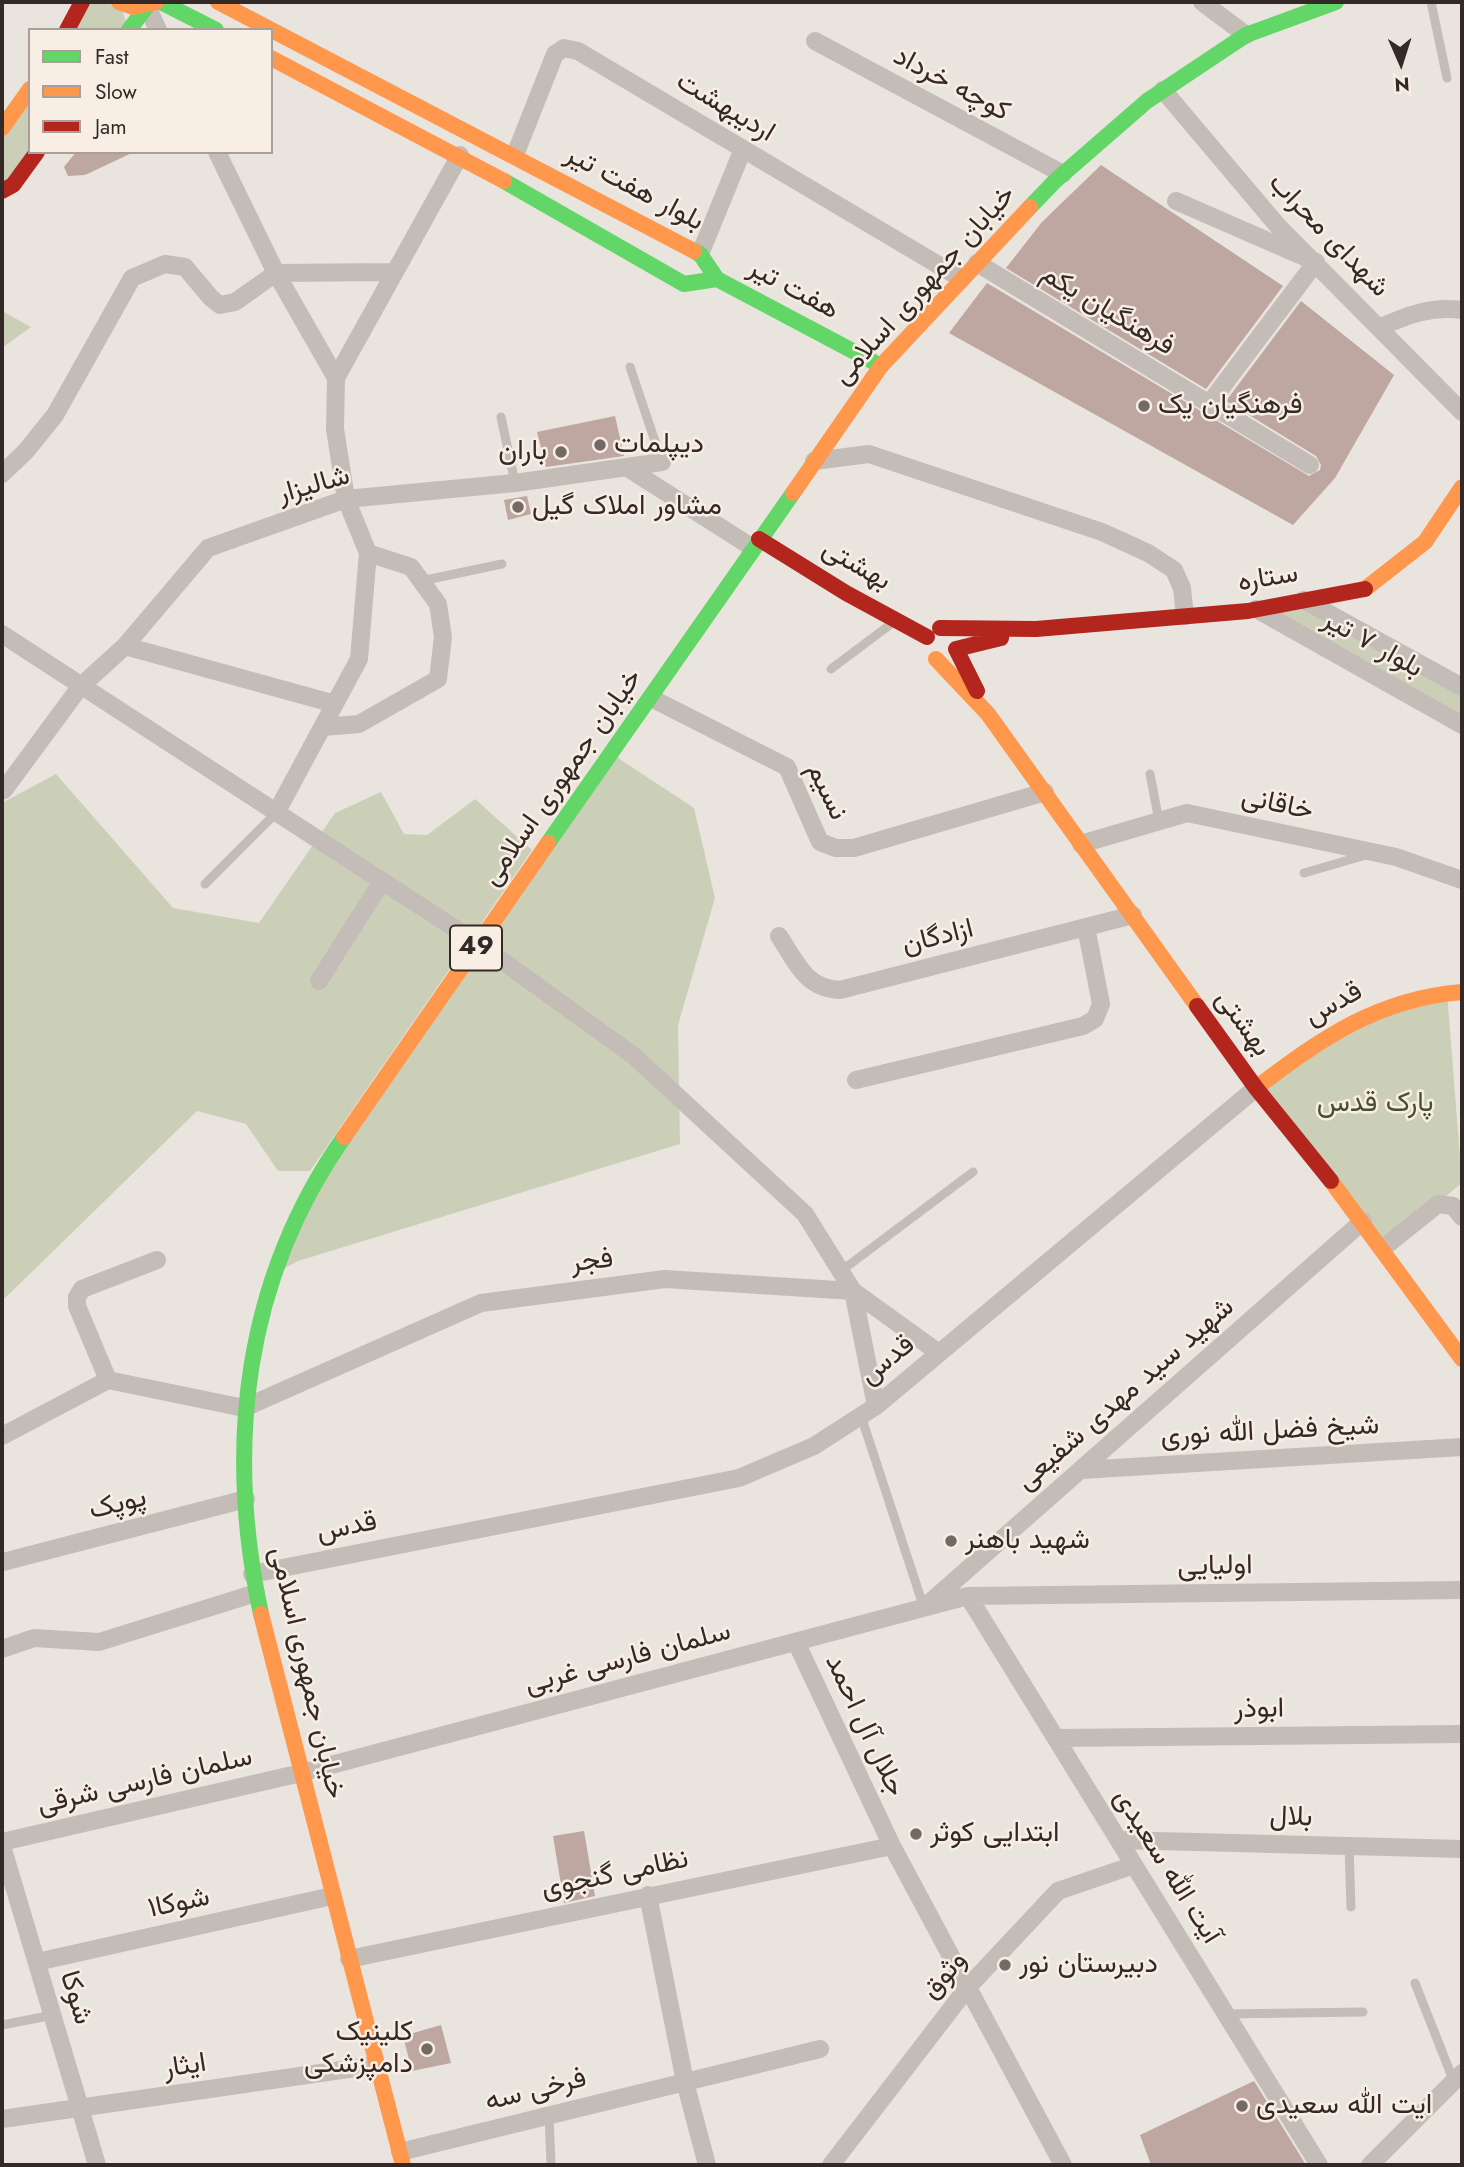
<!DOCTYPE html>
<html>
<head>
<meta charset="utf-8">
<style>
  body { margin:0 }
  #map { position:relative; width:1464px; height:2167px; overflow:hidden; background:#eae4de; font-family:Jost,sans-serif }
  canvas { display:block }
  .frame { position:absolute; inset:0; border:4px solid #332926; pointer-events:none }
  .legend { position:absolute; left:28px; top:28px; width:245px; height:126px; box-sizing:border-box; background:#f8eee4; border:2px solid #a99f98; margin:0; padding:9px 12px; list-style:none; font-size:21px; color:#332926 }
  .legend li { display:flex; align-items:center; gap:14px; height:35px }
  .legend b { width:35px; border:2px solid #a99f98 }
  .north { position:absolute; left:1366px; top:28px; width:70px; height:70px; -webkit-text-stroke:5px #f8eee4; paint-order:stroke; rotate:177deg; font-size:19px; font-weight:700; line-height:28px; text-align:center; color:#332926 }
  .north::after { content:''; display:block; margin:auto; width:24px; height:32px; background:#332926; clip-path:polygon(50% 0,100% 100%,50% 72%,0 100%) }
</style>
</head>
<body>
<div id="map">
<canvas width="1464" height="2167"></canvas>
<div class="frame"></div>
<ul class="legend">
<li><b style="height:9px;background:#63d668"></b>Fast</li>
<li><b style="height:9px;background:#ff974d"></b>Slow</li>
<li><b style="height:9px;background:#b3261e"></b>Jam</li>
</ul>
<div class="north">N</div>
</div>
<script>
const ctx = document.querySelector('canvas').getContext('2d');
ctx.lineJoin = 'round';
function paint(path, color) { ctx.fillStyle = color; ctx.fill(path, 'evenodd'); }
function stroke(path, color, width, dash) { ctx.strokeStyle = color; ctx.lineWidth = width; ctx.lineCap = dash ? 'butt' : 'round'; ctx.setLineDash(dash || []); ctx.stroke(path); }
function write(font, color, halo, rows, align = 'center') {
  ctx.font = font + ' Jost,Vazirmatn,sans-serif'; ctx.lineWidth = 5; ctx.setLineDash([]); ctx.textBaseline = 'middle'; ctx.strokeStyle = halo; ctx.fillStyle = color; for (const [text, x, y, turn = 0] of rows) {
    ctx.save(); ctx.translate(x, y); ctx.rotate((+turn || 0) * Math.PI / 180); ctx.textAlign = isNaN(turn) ? turn : align; if (halo) ctx.strokeText(text, 0, 0); ctx.fillText(text, 0, 0); ctx.restore();
  }
}
paint(new Path2D(`
  M82 2H119L129 30H67Z
  M30 89V152L2 190V127Z
  M2 311 31 327 2 348Z
  M1296 602 1462 694V724L1257 609Z
  M612 754 694 808 715 898 678 1025 680 1144 298 1261 276 1273 320 1175Z
  M56 774 173 908 259 923 335 813 381 792 404 834 427 835 475 799 532 850 310 1171H278L246 1124 197 1111 2 1301V803Z
  M1447 992 1462 1183 1383 1248 1256 1088 1351 1020Z`), '#cccfb8');
paint(new Path2D(`
  M76 152H134L85 175 68 176 64 167Z
  M1101 165 1283 286 1206 389 1006 268 1042 222Z
  M987 283 1309 476 1320 470 1321 465 1316 456 1226 401 1301 301 1394 375 1335 478 1293 525 949 333Z
  M615 416 624 456 546 467 537 432Z
  M527 496 531 514 508 520 504 500Z
  M584 1831 595 1896 564 1903 553 1836Z
  M441 2025 451 2063 412 2071 403 2036Z
  M1254 2081 1306 2165H1151L1140 2135Z`), '#bda7a0');
stroke(new Path2D(`
  M1431 2 1447 78
  M630 367 662 462
  M501 417 515 483
  M421 581 502 564
  M831 669 895 621
  M1150 774 1159 821
  M1304 873 1366 855
  M205 884 276 813
  M841 1271 973 1172
  M861 1416 924 1608
  M1349 1846 1351 1907
  M1415 1983 1454 2082
  M1226 2014 1363 2012
  M2 2025 53 2015
  M549 2115 551 2165`), '#c4bcb7', 9);
stroke(new Path2D(`
  M1202 2 1246 35
  M147 6 158 30
  M815 41 1063 174
  M1163 90 1277 225 1462 412
  M217 152 276 273 336 378 335 429 346 499 368 553 359 659 276 813
  M515 155 555 54 564 48 578 51 962 279
  M1176 201 1316 262 1209 404
  M700 254 743 149
  M977 263 1310 465
  M1379 328C1407 315 1431 306 1462 310
  M336 378 460 155
  M814 461 869 454 1102 532 1148 553 1174 570 1182 588 1185 616
  M626 467 753 548
  M2 474 26 451 55 415 132 278 165 264 185 267 211 298 220 305 235 302 276 273 394 272
  M1304 600 1462 687
  M1256 609 1462 725
  M2 634 479 944 634 1056 805 1214 853 1291 939 1353
  M125 646 335 704
  M651 698 787 767 820 842 836 848H854L1045 792
  M323 727 359 724 438 679 443 637 438 604 411 567 368 553
  M4 790 80 687 125 646 208 548 346 499 515 483 662 462
  M1081 844 1187 813 1396 857 1462 880
  M779 936C797 963 805 988 840 990L1133 915
  M319 981 382 881
  M856 1080 1083 1026 1095 1019 1101 1004 1086 927
  M1383 1248 1438 1204 1453 1206 1462 1217
  M853 1291 876 1406
  M108 1380 77 1306V1297L82 1289 157 1260
  M2 1436 108 1380 244 1408 481 1303 665 1279 853 1291
  M1081 1470 1462 1447
  M3 1562 246 1499
  M252 1574 739 1478 814 1446 876 1406 1256 1088
  M968 1596 1319 2165
  M927 1605 1363 1221
  M796 1642 892 1846 1063 2165
  M2 1649 34 1638 99 1642 256 1593
  M1056 1738 1462 1734
  M1119 1840 1462 1849
  M2 1842 301 1773 968 1596 1462 1590
  M2 1846 97 2165
  M648 1895 685 2082 707 2165
  M349 1959 892 1846
  M37 1962 332 1896
  M2 2119 376 2065
  M400 2152 820 2049
  M831 2165 968 1987 1058 1891 1134 1865
  M1370 2165 1462 2073`), '#c4bcb7', 18);
stroke(new Path2D(`
  M161 2 216 30
  M129 30 147 6
  M504 181 684 284 717 279
  M1030 207 1055 181 1147 101 1246 35 1336 2
  M694 251 700 254 717 279 881 366
  M548 843 793 493
  M261 1614C225 1446 244 1280 344 1137`), '#63d668', 16);
stroke(new Path2D(`
  M119 2 133 7 156 2
  M218 2 694 251
  M271 58 504 181
  M2 128 30 89
  M793 493 881 366 1030 207
  M1365 589 1425 542 1462 487
  M936 659 988 714 1197 1006
  M1256 1088C1322 1038 1377 999 1462 992
  M344 1137 548 843
  M1331 1181 1462 1359
  M261 1614 403 2165`), '#ff974d', 16);
stroke(new Path2D(`
  M67 30 82 2
  M2 191 13 185 37 152
  M759 539 846 593 927 637
  M940 628 1036 629 1248 611 1365 589
  M977 691 956 649 1001 638
  M1197 1006 1256 1088 1331 1181`), '#b3261e', 16);
for (const [x, y, r, color] of [
  [1144,406,7,"#736a66"],
  [600,445,7,"#736a66"],
  [561,452,7,"#736a66"],
  [518,507,7,"#736a66"],
  [951,1541,7,"#736a66"],
  [916,1834,7,"#736a66"],
  [1005,1965,7,"#736a66"],
  [427,2049,7,"#736a66"],
  [1242,2106,7,"#736a66"]
]) { const dot = new Path2D(); dot.arc(x, y, r, 0, 2 * Math.PI); ctx.fillStyle = color; ctx.fill(dot); stroke(dot, '#f8eee4', 2.5); }
for (const [x, y, w] of [
  [476,948,52]
]) { const box = new Path2D(); box.roundRect(x - w / 2, y - 22.5, w, 45, 5); ctx.fillStyle = '#f8eee4'; ctx.fill(box); stroke(box, '#332926', 2); }
write('bold 26px', '#332926', null, [
  ["49",476,948]
]);
write('28px', '#332926', '#f8eee4', [
  ["کوچه خرداد",951,85,28],
  ["اردیبهشت",725,108,31],
  ["بلوار هفت تیر",634,189,28],
  ["شهدای محراب",1328,236,46],
  ["خیابان جمهوری اسلامی",925,286,-48],
  ["هفت تیر",793,290,28],
  ["فرهنگیان یکم",1107,311,31],
  ["شالیزار",314,486,-16],
  ["بهشتی",856,566,30],
  ["ستاره",1268,579,-9],
  ["بلوار ۷ تیر",1372,645,29],
  ["خیابان جمهوری اسلامی",563,778,-55],
  ["نسیم",826,792,64],
  ["خاقانی",1277,805,12],
  ["ازادگان",938,938,-14],
  ["قدس",1334,1005,-29],
  ["بهشتی",1242,1024,54],
  ["فجر",592,1262,-7],
  ["قدس",888,1361,-39],
  ["شهید سید مهدی شفیعی",1126,1395,-41],
  ["شیخ فضل الله نوری",1270,1432,-3],
  ["پوپک",118,1505,-14],
  ["قدس",347,1528,-11],
  ["اولیایی",1215,1567,-1],
  ["سلمان فارسی غربی",628,1659,-15],
  ["خیابان جمهوری اسلامی",306,1673,77],
  ["ابوذر",1259,1710,-1],
  ["جلال آل احمد",864,1726,65],
  ["سلمان فارسی شرقی",145,1782,-13],
  ["بلال",1291,1818,2],
  ["آیت الله سعیدی",1166,1867,58],
  ["نظامی گنجوی",615,1875,-12],
  ["شوکا۱",179,1904,-12],
  ["وثوق",945,1976,-50],
  ["شوکا",75,1998,73],
  ["ایثار",185,2067,-9],
  ["فرخی سه",536,2091,-14]
]);
write('28px', '#332926', '#f8eee4', [
  ["فرهنگیان یک",1158,406],
  ["دیپلمات",614,445],
  ["باران",547,452,"right"],
  ["مشاور املاک گیل",532,507],
  ["شهید باهنر",965,1541],
  ["ابتدایی کوثر",930,1834],
  ["دبیرستان نور",1019,1965],
  ["کلینیک",413,2033,"right"],
  ["دامپزشکی",413,2065,"right"],
  ["ایت الله سعیدی",1256,2106]
], 'left');
write('28px', '#45512a', '#f8eee4', [
  ["پارک قدس",1375,1104]
]);
</script>
</body>
</html>
